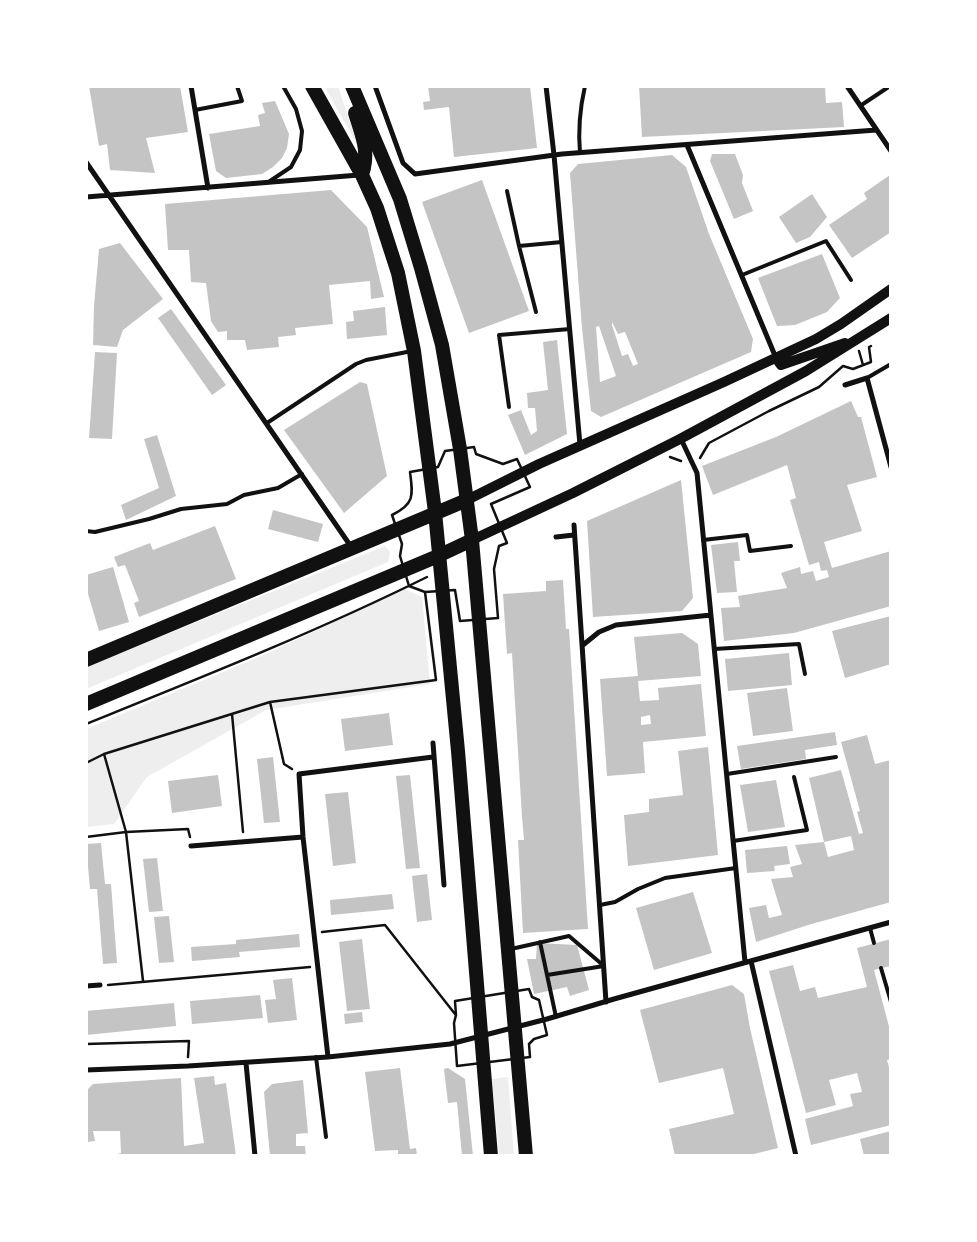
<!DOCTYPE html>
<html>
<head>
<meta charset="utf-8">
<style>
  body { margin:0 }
  #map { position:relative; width:977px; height:1242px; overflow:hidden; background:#fff; font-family:Roboto,sans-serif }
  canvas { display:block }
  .frame { position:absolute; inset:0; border:88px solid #fff; pointer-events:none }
</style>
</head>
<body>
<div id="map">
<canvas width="977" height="1242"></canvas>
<div class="frame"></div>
</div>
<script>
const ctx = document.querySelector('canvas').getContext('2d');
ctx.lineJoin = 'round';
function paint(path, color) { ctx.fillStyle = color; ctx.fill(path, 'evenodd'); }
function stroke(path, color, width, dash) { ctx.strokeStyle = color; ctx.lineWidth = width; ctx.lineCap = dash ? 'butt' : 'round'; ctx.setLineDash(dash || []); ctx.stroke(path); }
paint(new Path2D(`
  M324 86H338L357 144Z
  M385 546 390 552 388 562 86 689V667Z
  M405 589 422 597 430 684 266 710 147 777 114 824 86 827V729L266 654Z
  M508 1077 514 1156H499L492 1079Z`), '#eee');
paint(new Path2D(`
  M89 86H180L188 132 146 138 155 173 110 170 107 144 99 146Z
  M428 86H530L537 148 454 157 449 107 424 110 423 102 430 101Z
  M639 86H825L826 103 842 102 844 127 642 137Z
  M275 101 289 134 287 148 282 158 273 167 262 174 226 178 216 171 209 134 260 126 258 115 265 113 262 103Z
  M712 154H735L743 175 742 183 753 211 734 219 710 161Z
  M672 155 686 167 709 234 753 339 751 352 601 417 591 411 582 328 570 173 578 164ZM612 322 618 334 625 332 638 364 633 366 628 354 622 356 612 325ZM599 326 616 376 600 382 596 327Z
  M890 175 891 232 852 258 829 225 867 199 864 193Z
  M482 180 529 311 469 333 422 202Z
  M331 190 367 227 384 297 371 299 370 281 329 285 333 324 295 328 296 335 278 337 279 347 247 350 245 340H227V331L218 332 211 321 206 283 191 282 189 250H168L165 204Z
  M812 194 827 217 810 237 796 243 779 217Z
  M120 243 163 299 123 330 117 347 93 345 94 306 99 249Z
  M822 254 840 298 827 312 795 325 777 326 758 278Z
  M385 307 387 335 347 339 346 322 354 321 353 311Z
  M171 309 226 385 212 395 158 318Z
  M557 340 567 434 525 455 508 415 521 410 531 435 537 431 535 408H528L527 393 548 390 543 342Z
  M95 352 117 353 112 439 89 438Z
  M360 382 367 384 387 476 344 513 284 430Z
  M851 401 858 417H861L877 477 847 485 862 531 824 542 832 568 891 551V606L794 633 724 641 721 608 740 607 738 596 787 588 781 573 800 567 801 574 813 571 816 581 829 577 827 570 821 571 819 562 809 565 790 500 796 498 787 465 713 495 702 466 776 437Z
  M157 435 176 496 126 520 121 505 159 488 144 439Z
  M681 480 693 598 682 611 593 617 587 521Z
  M273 510 323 524 318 542 268 529Z
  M215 526 236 579 139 617 134 603 139 601 125 565 118 567 114 557 150 543 153 550Z
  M738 542 740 561H734L737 592 717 593 711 545Z
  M113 567 129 622 99 631 86 587V575Z
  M563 580 566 629H569L588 929 523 933 518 840H524L522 817 512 653 507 654 503 594 546 591V581Z
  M891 616V664L845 678 832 631Z
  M682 633 698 644 701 676 638 681 640 701 659 700 658 688 701 684 706 736 643 742 645 773 607 776 600 679 638 676 634 637ZM650 715 651 724 641 725V717Z
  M789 653 792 685 728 691 725 659Z
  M787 688 793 731 753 736 747 693Z
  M389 713 393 745 345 751 341 719Z
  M835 732 837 745 805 750 806 759 741 769 737 746Z
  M867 735 875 764 891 760V902L808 925 756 942 749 908 766 905 769 918 782 915 771 879 793 877 790 867 802 864 795 845 824 842 828 857 854 850 851 836 824 842 809 778 841 770 859 834 863 833 857 812 860 811 841 742Z
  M708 747 718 855 628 866 624 815 649 812V799L683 795 678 751Z
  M273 757 280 822 264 823 257 759Z
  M218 775 222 806 172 813 168 781Z
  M410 775 420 868 406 869 396 776Z
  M776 780 785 827 748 832 740 785Z
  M348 792 356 863 333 866 325 794Z
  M101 843 105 884H111L117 963 103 964 97 889H90L86 844Z
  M787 846 790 864 774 866 775 871 747 873 745 850Z
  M157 858 163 911 149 912 143 859Z
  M427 874 432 920 417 922 412 876Z
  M693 892 712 953 654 970 636 908Z
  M392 894 394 909 331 915 330 900Z
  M169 916 174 962 159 963 154 917Z
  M299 934 300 947 239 952 240 957 192 961 191 947 236 944V940Z
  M362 939 370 1009 347 1011 339 942Z
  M891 939V966L874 970 891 1034V1059L887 1060 891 1075V1125L811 1145 805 1119 853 1106 850 1094 862 1092 857 1073 829 1080 836 1105 806 1113 769 971 793 965 800 991 815 987 818 998 867 987 857 948Z
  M537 943 577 945 589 990 570 996 567 987 534 994 527 959H536Z
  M292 978 297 1020 268 1023 265 1000 276 999 273 980Z
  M732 985 744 994 750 1028 778 1148 746 1156H675L669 1129 734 1114 723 1068 659 1083 640 1010Z
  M260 995 263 1018 192 1024 190 1001Z
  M174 1003 176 1026 86 1035V1011Z
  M362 1012 363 1022 345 1024 344 1014Z
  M400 1068 410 1149 416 1148 417 1156H398V1150L375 1151 365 1072Z
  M448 1068 465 1079 473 1156H462L457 1102 448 1103 444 1069Z
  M214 1076 215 1085 226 1083 236 1156H111L121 1153 120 1131H93L95 1141 87 1142 86 1091 93 1084 181 1078 184 1146 204 1143 194 1078Z
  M303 1080 308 1133 296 1134V1146H305L306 1156H270L264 1092 272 1084Z
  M891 1131V1156H864L860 1139Z`), '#c4c4c4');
stroke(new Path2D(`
  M859 351 863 365
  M474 447 476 454 503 464 517 459 530 487 491 504 507 543 499 546 494 569 498 618 460 621 455 590 425 592 409 586 400 556 402 544 392 515C415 504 413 495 410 472L438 467 445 451Z
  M670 457 681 461
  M700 458 709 443 769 411 819 387 843 366 853 369 871 362 869 347 871 346
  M270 702 284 764 292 769
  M232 714 243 832
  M86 724C200 678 316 632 427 577
  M104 754 126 832 143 981
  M86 763 104 754 270 702 436 680 425 592
  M86 837 126 832 188 829 190 837
  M322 932 385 925 455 1014
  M108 985 310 967
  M529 989 532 997 539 1000 547 1035 534 1039 529 1044 530 1057 457 1066 454 1023 456 1015 455 1001Z
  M86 1044 189 1041 188 1057`), '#111', 2.5);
stroke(new Path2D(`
  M860 106 890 86
  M195 110 242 101 237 86
  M580 153C578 131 580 108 585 86
  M270 181 291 167 300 150 302 131 296 109 283 86
  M507 191 519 246
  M742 275 826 241 851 280
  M536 312 519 246 562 242
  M867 378 891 364
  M509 407 499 335 570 329
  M267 423 356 364 366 360 412 351
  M86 531 95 532 149 519 181 509 227 504 244 495 278 488 302 474
  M703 540 747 535 750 551 791 546
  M714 649 799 644 805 674
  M727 774 836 757
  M733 841 807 830 794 777
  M600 905 615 902 638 889 665 878 736 868
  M870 928 874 943
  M540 942 556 1017
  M511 949 569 936 604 966
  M881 968 891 1002
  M547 975 604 966
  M316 1057 326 1137`), '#111', 4);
stroke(new Path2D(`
  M191 86 208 188
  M375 86 403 163 415 174 562 154 876 130
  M546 86 554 155 580 445
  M847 86 891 151
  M687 145 776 358
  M86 162 352 548
  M86 197 359 175
  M845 385 867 378 891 467
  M681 439 697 473 745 962
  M574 525 606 1002
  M556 537 574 535
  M583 645 599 632 616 625 711 615
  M433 743 444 885
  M191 846 303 837
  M751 961 796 1156
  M86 986 100 985
  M328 1057 303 837 299 774 433 757
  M246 1063 255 1156
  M86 1070 188 1066 328 1057 450 1044 547 1019 614 999 891 922`), '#111', 5);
stroke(new Path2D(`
  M776 358 781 365 845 343
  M467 500 539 464 724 382 816 339 841 324 891 289
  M472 540 573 493 680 439 806 371 891 318`), '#111', 10);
stroke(new Path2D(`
  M312 86 362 175 377 208 398 273 414 351 435 512 458 751 491 1156
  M352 86 400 199 421 268 442 345 460 449 472 540 526 1156
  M355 113C362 136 370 152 362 175
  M86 660 467 500
  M86 704 438 556 472 540`), '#111', 14);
</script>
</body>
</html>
